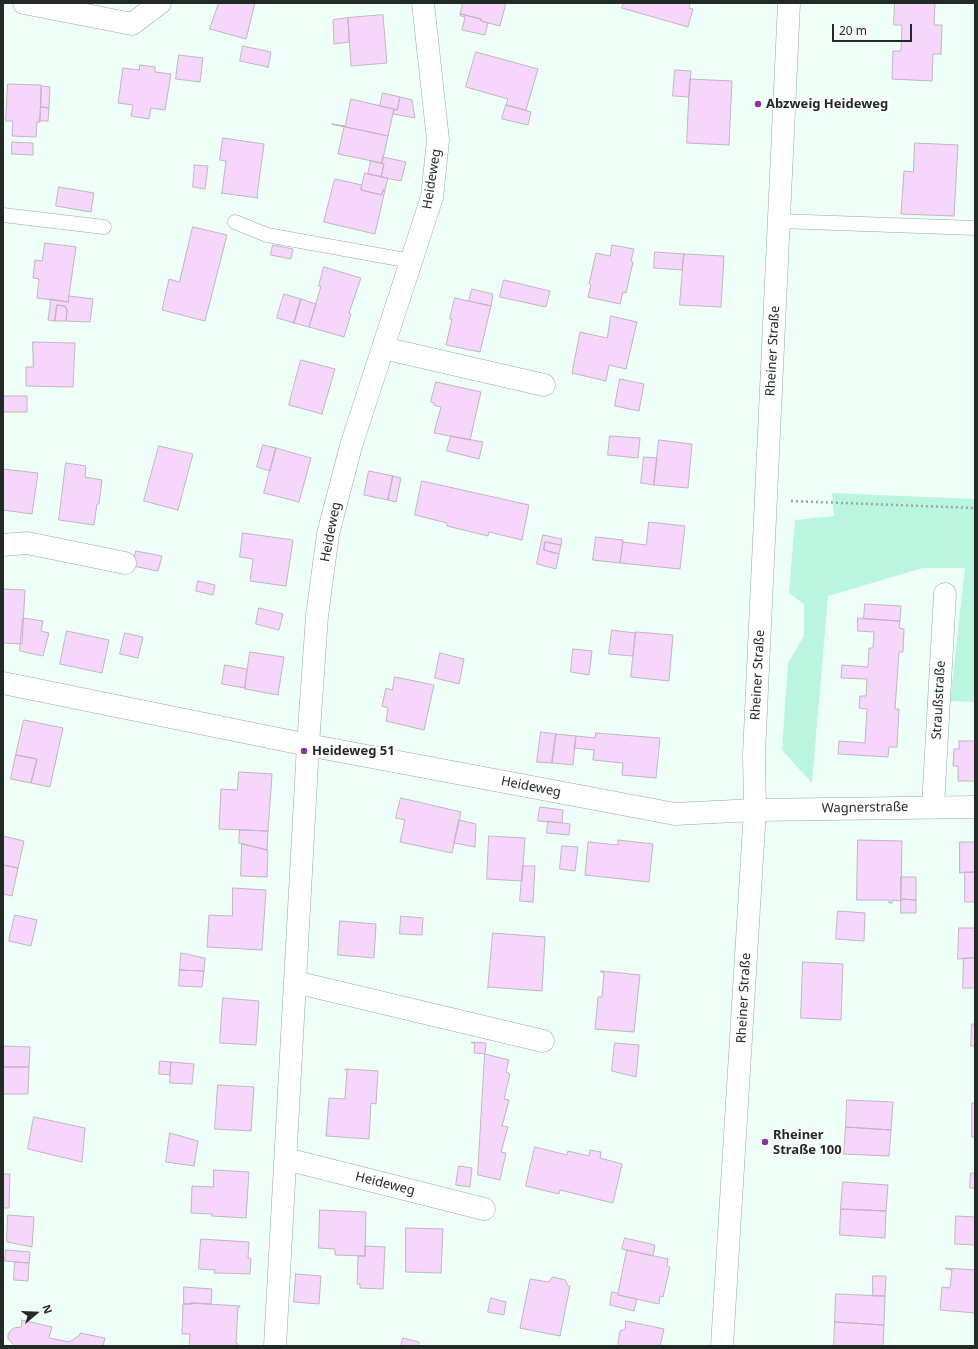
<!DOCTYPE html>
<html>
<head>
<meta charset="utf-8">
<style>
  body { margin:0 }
  #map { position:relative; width:978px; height:1349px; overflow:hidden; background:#edfff7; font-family:"Noto Sans",sans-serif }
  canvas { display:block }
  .frame { position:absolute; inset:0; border:4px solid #222a26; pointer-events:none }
  .north { position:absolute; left:16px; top:1293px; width:40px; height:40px; -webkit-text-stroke:3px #fff; paint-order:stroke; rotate:71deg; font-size:11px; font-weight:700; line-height:16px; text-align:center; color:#222a26 }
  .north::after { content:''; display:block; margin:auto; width:14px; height:18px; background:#222a26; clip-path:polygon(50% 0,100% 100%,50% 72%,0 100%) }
  .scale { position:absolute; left:832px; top:24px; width:80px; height:18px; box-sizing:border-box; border:2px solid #222a26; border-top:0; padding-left:5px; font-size:12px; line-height:14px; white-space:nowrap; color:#222a26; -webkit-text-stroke:3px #fff; paint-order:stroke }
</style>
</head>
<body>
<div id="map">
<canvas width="978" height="1349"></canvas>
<div class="frame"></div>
<div class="north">N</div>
<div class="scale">20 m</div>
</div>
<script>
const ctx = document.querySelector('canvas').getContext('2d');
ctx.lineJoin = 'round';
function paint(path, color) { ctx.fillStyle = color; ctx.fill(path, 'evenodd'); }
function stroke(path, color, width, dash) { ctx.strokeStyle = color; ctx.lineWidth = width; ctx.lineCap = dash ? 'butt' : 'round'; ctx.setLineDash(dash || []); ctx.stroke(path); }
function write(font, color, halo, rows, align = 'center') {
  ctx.font = font + ' "Noto Sans",sans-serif'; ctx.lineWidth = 4; ctx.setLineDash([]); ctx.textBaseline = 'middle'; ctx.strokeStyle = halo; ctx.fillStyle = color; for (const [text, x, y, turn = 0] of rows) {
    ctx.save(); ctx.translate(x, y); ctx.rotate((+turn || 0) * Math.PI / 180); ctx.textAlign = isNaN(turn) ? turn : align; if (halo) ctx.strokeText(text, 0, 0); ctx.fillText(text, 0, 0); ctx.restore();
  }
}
paint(new Path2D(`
  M832 493 975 499V702L950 701 965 568H923L828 596 812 783 782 750 788 663 804 636V604L789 593 795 520 834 516Z`), '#baf6df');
const building = new Path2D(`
  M219 3H255L246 39 210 29Z
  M463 3H506L500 26 481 21V19L461 14V16L460 15Z
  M624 3H690L689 8 693 9 688 27 622 8Z
  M895 3H935L934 25H942L941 54H933L932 81 892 79 893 51H901L902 25H894Z
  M461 14 481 19V21L488 23 485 35 462 30 465 17 461 16Z
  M383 15 387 63 351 66 348 18Z
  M348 18 349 42 334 44 333 20Z
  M243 46 271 52 268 68V67L240 61Z
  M476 52 538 69 526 110 506 105 508 99 466 87Z
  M179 55 203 58 200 82 176 79Z
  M140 65 155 67V72L171 74 165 110 151 108 149 119 131 116 133 105 118 103 123 68 139 70Z
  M675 70 691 71 689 97 673 96Z
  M690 79 732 81 729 145 687 143Z
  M8 84 41 85 40 122H37L36 137 12 136 13 121H6Z
  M42 86 50 87 49 108 41 107Z
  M383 93 400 97 397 110 380 106Z
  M400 97 412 100 415 118 393 114 394 109 397 110Z
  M351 99 394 109 388 136 332 124 345 126Z
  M506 105 531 112 528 125 502 119Z
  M41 107 49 108 48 121H40Z
  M332 124 388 136 382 163 338 154 344 127Z
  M223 138 264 144 257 196 258 198 221 193 222 192 226 161 220 160Z
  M12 142 33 143V155L12 154Z
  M915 143 958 145 954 216 901 214 904 171 913 172Z
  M383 157 406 162 401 181 381 177 384 164 382 163Z
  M371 161 384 164 381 177 368 174Z
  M195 165 208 166 205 189 193 187Z
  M365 173 388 178 385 190H383L382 195 361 190Z
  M335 179 362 185 361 190 382 195 383 190H385L375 234 324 222Z
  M59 187 94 193 91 212 56 206Z
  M193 227 227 235 205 321 162 310 169 279 179 282Z
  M45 243 76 247 68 302 37 298 39 279 33 278 35 260 42 261Z
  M273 245 293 249 291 259 271 255Z
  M612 245 634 249 631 261 633 262 626 293 623 292 620 304 588 297 591 285 589 284 596 253 610 256Z
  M655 252 684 254 682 270 654 268Z
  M684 254 724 256 721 307 680 305Z
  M324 267 361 278 349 313 351 314 344 337 309 327 321 286H319Z
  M504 280 550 291 546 307 500 297Z
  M472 289 493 294 491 306 469 301Z
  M284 294 301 299 294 323 277 318Z
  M69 296 93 299 90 322 66 321 67 310 65 306 57 305 55 321 48 320 51 299 68 302Z
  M455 298 491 306 480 352 446 345 452 319H450Z
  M301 299 316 304 309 327 294 323Z
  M57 305 65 306 67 310 66 321H55Z
  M611 316 637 322 626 369 609 365 606 381 572 373 580 332 607 338Z
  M33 342 75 343 73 387 26 386V367H33Z
  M301 360 335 369 322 414 289 405Z
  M620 379 644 384 639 411 615 406Z
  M436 382 481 392 470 440 434 433 441 407 434 405V403L431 402Z
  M3 396H27V412H3Z
  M451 436 483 442 479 459 447 451Z
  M610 436 640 438 638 458 608 455Z
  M659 440 692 444 688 488 654 485Z
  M263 445 276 448 270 471 257 467Z
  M159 446 193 454 178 510 144 501Z
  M276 448 311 458 299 502 264 493Z
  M644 457 657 458 654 485 641 483Z
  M66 463 86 466 85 477 102 480 99 504H97L94 525 59 520Z
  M3 469 38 473 32 514 3 510Z
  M369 471 393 476 388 500 364 495Z
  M393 476 401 478 396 502 388 500Z
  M422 481 529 505 522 540 489 532 488 536 447 526V523L415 515Z
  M649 522 685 526 680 569 620 563 623 542 646 545Z
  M243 533 293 540 286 586 250 581 253 559 240 557Z
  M543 535 562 539 561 545 545 542 544 550 559 554 556 569 537 564Z
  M596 537 623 540 620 563 593 560Z
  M545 542 561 545 559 554 544 550Z
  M136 551 162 556 158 571 133 566Z
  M198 581 215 585 213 595 196 591Z
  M3 589 25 590 22 644 3 643Z
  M865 604 901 606 900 621 864 619Z
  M259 608 283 614 279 630 256 624Z
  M23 618 43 621 41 631 49 633 43 656 20 651Z
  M858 618 900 621 899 628 904 629 903 652H899L895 709H899L897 747H889L888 757 838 754 839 741 865 743 867 709 859 708 860 696H866L867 679 841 678 842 665 868 667 869 648H873L874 632 858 631Z
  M612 630 635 633 633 656 609 654Z
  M67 631 109 640 102 673 60 664Z
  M636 632 673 635 669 681 631 677Z
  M125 633 143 637 138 658 120 654Z
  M573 649 592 651 589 675 571 672Z
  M250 652 284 657 278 695 245 689Z
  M440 653 464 659 459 684 435 678Z
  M225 665 247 669 245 688 222 684Z
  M395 677 434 685 424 730 386 721 388 708 382 706 386 688 392 690Z
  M24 720 63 728 50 787 31 783 37 759 16 755Z
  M541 732 556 734 552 763 537 762Z
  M596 733 660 738 656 778 622 775 623 763 593 760 594 750 574 748 576 736 595 738Z
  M556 734 576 736 573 765 552 763Z
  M959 741H975V781H958V766H953L954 749H959Z
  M16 755 37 759 31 783 11 779Z
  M239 772 272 774 268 831 219 829 221 789 237 790Z
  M401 798 461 812 452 853 400 842 405 820 396 818Z
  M540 807 563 810 562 823 538 821Z
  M459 820 476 824 475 847 454 843Z
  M548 821 570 824 569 835 547 833Z
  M240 830 268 831 267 850 239 843Z
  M3 836 24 841 18 868 3 865Z
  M489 836 525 838 522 881 487 879Z
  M618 840 653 844 649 882 585 875 588 842 618 845Z
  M858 840 902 841 901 901 892 900V903H889V900H857Z
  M960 842H975V872L960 873Z
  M242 844 268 850 267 877 241 876Z
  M562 846 578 847 575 871 560 869Z
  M3 865 18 868 12 896 3 894Z
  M523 866H535L533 902 520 901Z
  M965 872H975V902H965Z
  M901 877H916V900L901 899Z
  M233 888 266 890 262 950 207 947 209 915 232 916Z
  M901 899 916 900V913H901Z
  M838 911 865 913 864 941 836 939Z
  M15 915 37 920 31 946 9 941Z
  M401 916 423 918 422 935 400 934Z
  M340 921 376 924 374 958 338 955Z
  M959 928H975V958L958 959Z
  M493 933 545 937 542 991 489 987 488 988Z
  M181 953 205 958 204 971 180 970Z
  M964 958H975V988H963Z
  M803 962 843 964 841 1020 801 1018Z
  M180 970 204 971 202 987 179 986Z
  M601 971 640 975 634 1032 595 1029 598 997H602L604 973 601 972Z
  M223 998 259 1001 256 1045 220 1043Z
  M972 1024H975V1046H971Z
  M472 1042 486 1043 485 1054 474 1053 475 1043H472Z
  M615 1043 639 1045 636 1077 612 1071Z
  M3 1046 30 1047 29 1067H3V1068Z
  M485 1054 509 1060 506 1072 510 1074 504 1099 509 1100 502 1126 508 1127 501 1152 506 1153 500 1180 478 1175Z
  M160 1061 171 1062 170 1075 159 1074Z
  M171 1062 194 1064 192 1084 170 1083Z
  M3 1067H29L28 1094H3Z
  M346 1069 378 1071 376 1104 371 1103 369 1139 326 1136 329 1098 345 1099 347 1070H345Z
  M218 1085 254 1087 251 1131 215 1129Z
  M847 1100 893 1102 891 1130 846 1127Z
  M972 1103H975V1137H972Z
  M34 1117 85 1128 82 1162 28 1149Z
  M846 1127 891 1130 889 1156 844 1154Z
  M170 1133 198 1141 194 1166 166 1162Z
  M535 1147 567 1155 568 1151 589 1156 590 1150 601 1152 600 1158 622 1164 613 1203 560 1190 559 1194 526 1186Z
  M459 1166 472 1168 470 1187 456 1185Z
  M214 1170 249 1172 246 1218 212 1216V1214L191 1213 192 1186 213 1187Z
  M971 1173H975V1188H970Z
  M3 1174H10L9 1208H3Z
  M843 1182 888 1185 886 1211 841 1209Z
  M841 1209 886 1211 885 1238 840 1235Z
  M320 1210 366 1212 365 1256 335 1255V1249L319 1248Z
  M8 1215 34 1217 32 1247 7 1242Z
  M956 1216 975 1217V1245L955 1244Z
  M406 1228 443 1229 441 1273 406 1272Z
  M625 1238 655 1245 653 1256 622 1249Z
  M201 1239 249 1242 248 1258 251 1259 250 1274 220 1273H214L215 1270 199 1269Z
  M365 1246 385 1247 383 1289 360 1288V1284H357L358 1256H365Z
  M6 1250 30 1252 29 1263 5 1261Z
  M627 1250 668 1259 667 1266 670 1267 663 1297 660 1296 659 1304 618 1295Z
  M15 1262 29 1263 28 1281 14 1280Z
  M946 1268 975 1270V1313L940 1310 942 1287 950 1288 952 1270 946 1269Z
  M296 1274 321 1276 319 1304 294 1302Z
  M873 1276H886L885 1296H873Z
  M553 1277 565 1280 568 1286H570L560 1336 520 1328 530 1279 548 1282Z
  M184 1287 212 1289 211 1304 191 1303V1304H184Z
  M612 1292 618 1293V1295L637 1299 634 1311 610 1305Z
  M836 1294 885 1296 884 1325 835 1322Z
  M491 1298 506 1302 504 1315 488 1312Z
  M191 1303 240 1306V1307H238L236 1343 238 1344V1346H189L190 1334H182L183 1304H191Z
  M22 1320 52 1327 49 1338 69 1342 80 1335V1333L105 1338 103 1346H15L8 1339V1335L10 1331 14 1328 21 1327Z
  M626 1321 664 1329 660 1346H620L618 1343 620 1331 625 1329Z
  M835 1322 884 1325 883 1346H834Z
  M403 1338 419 1342V1346H401Z`);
paint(building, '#f7d6fb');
stroke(building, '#c2b4c3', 1);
const service = new Path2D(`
  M3 215 104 227
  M779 221 975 228
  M235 222 267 235 411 261`);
const minor = new Path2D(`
  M24 3 132 24 160 3
  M383 348 544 385
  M3 545 27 543 125 563
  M3 683 308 745 675 814 755 810 975 807
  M933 806 945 594
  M295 982 543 1041
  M286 1159 484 1209
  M275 1346 308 745 317 616 328 534 351 446 432 197 438 140 423 3`);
const secondary = new Path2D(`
  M722 1346 755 810 754 754 789 3`);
stroke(service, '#96aaa2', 15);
stroke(minor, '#96aaa2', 23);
stroke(secondary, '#96aaa2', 23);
stroke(new Path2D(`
  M791 501 975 508`), '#99a7a0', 2.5, [2, 3]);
stroke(service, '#fff', 14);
stroke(minor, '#fff', 22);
stroke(secondary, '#fff', 22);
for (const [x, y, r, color] of [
  [758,104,4,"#8e329c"],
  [304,751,4,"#8e329c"],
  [765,1142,4,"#8e329c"]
]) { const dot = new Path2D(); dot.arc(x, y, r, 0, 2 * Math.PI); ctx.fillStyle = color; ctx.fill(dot); stroke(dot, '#fff', 1.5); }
write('bold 13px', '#222a26', '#fff', [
  ["Abzweig Heideweg",766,104],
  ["Heideweg 51",312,751],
  ["Rheiner",773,1135],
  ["Straße 100",773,1150]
], 'left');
write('13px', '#222a26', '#fff', [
  ["Heideweg",432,179,-81],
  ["Rheiner Straße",773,351,-87],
  ["Heideweg",331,532,-79],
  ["Rheiner Straße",758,675,-87],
  ["Straußstraße",939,700,-87],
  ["Heideweg",531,787,11],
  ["Wagnerstraße",865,808,-1],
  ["Rheiner Straße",744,998,-87],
  ["Heideweg",385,1184,14]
]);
</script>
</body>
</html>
